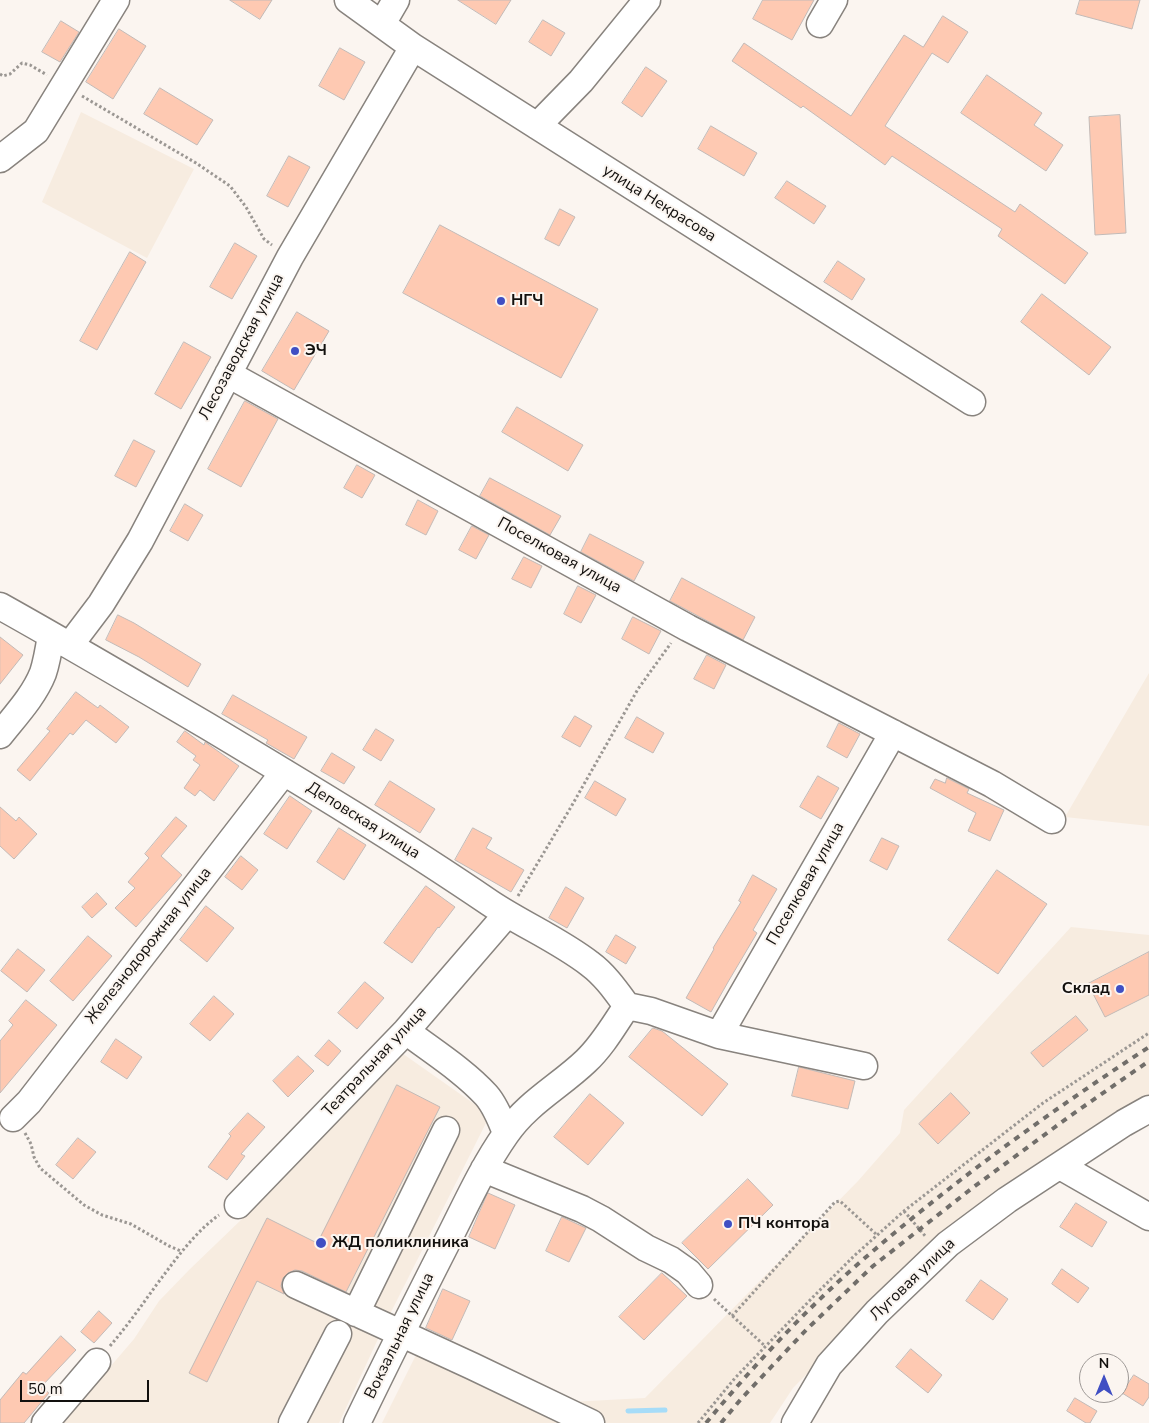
<!DOCTYPE html>
<html>
<head>
<meta charset="utf-8">
<style>
  body { margin:0 }
  #map { position:relative; width:1149px; height:1423px; overflow:hidden; background:#fbf5f0; font-family:"Nunito Sans",sans-serif }
  canvas { display:block }
  .north { position:absolute; left:1079px; top:1353px; width:50px; height:50px; box-sizing:border-box; background:#fbf5f0; border:1px solid #9e9996; border-radius:50%; rotate:0deg; font-size:14px; font-weight:700; line-height:20px; text-align:center; color:#12100e }
  .north::after { content:''; display:block; margin:auto; width:18px; height:22px; background:#404fc3; clip-path:polygon(50% 0,100% 100%,50% 72%,0 100%) }
  .scale { position:absolute; left:20px; top:1380px; width:129px; height:22px; box-sizing:border-box; border:2px solid #12100e; border-top:0; padding-left:6px; font-size:15px; line-height:18px; white-space:nowrap; color:#12100e; -webkit-text-stroke:4px #fbf5f0; paint-order:stroke }
</style>
</head>
<body>
<div id="map">
<canvas width="1149" height="1423"></canvas>
<div class="north">N</div>
<div class="scale">50 m</div>
</div>
<script>
const ctx = document.querySelector('canvas').getContext('2d');
ctx.lineJoin = 'round';
function paint(path, color) { ctx.fillStyle = color; ctx.fill(path, 'evenodd'); }
function stroke(path, color, width, dash) { ctx.strokeStyle = color; ctx.lineWidth = width; ctx.lineCap = dash ? 'butt' : 'round'; ctx.setLineDash(dash || []); ctx.stroke(path); }
function write(font, color, halo, rows, align = 'center') {
  ctx.font = font + ' "Nunito Sans",sans-serif'; ctx.lineWidth = 4; ctx.setLineDash([]); ctx.textBaseline = 'middle'; ctx.strokeStyle = halo; ctx.fillStyle = color; for (const [text, x, y, turn = 0] of rows) {
    ctx.save(); ctx.translate(x, y); ctx.rotate((+turn || 0) * Math.PI / 180); ctx.textAlign = isNaN(turn) ? turn : align; if (halo) ctx.strokeText(text, 0, 0); ctx.fillText(text, 0, 0); ctx.restore();
  }
}
paint(new Path2D(`
  M81 112 194 169 147 258 42 202Z
  M1149 673V826L1065 817Z
  M1071 927 1149 935V1100L893 1287 793 1388 770 1423H382L420 1347 551 1403 645 1398 858 1181 900 1133 904 1110Z
  M399 1051 490 1115 384 1326 339 1423H62L134 1339 159 1301 190 1269 243 1218Z`), '#f7ece0');
stroke(new Path2D(`
  M628 1411 665 1410`), '#a6dcf8', 5);
const building = new Path2D(`
  M230 0H272L260 19Z
  M458 0H511L496 24Z
  M763 0H814L792 40 753 19Z
  M1080 0H1140L1132 29 1076 14Z
  M943 16 968 32 948 63 932 53 885 126 1015 212 1020 204 1088 253 1065 284 998 236 1002 229 892 156 885 165 803 106 801 108 732 61 744 43 851 116 904 35 923 47Z
  M543 20 565 33 551 56 529 42Z
  M61 21 79 32 60 62 42 52Z
  M119 29 146 46 113 99 86 82Z
  M340 48 365 62 344 100 319 86Z
  M646 67 667 81 642 117 622 103Z
  M987 75 1042 113 1034 125 1063 145 1046 171 961 113Z
  M160 88 213 120 197 145 144 114Z
  M1120 115 1126 233 1095 235 1089 117Z
  M711 126 757 153 744 176 698 149Z
  M289 156 310 167 288 207 267 196Z
  M787 181 826 206 814 224 775 198Z
  M560 209 575 217 559 246 545 239Z
  M440 225 598 309 561 378 403 293Z
  M235 243 257 256 232 299 210 287Z
  M130 252 146 262 97 350 80 341Z
  M838 261 865 279 852 300 824 282Z
  M1042 294 1111 347 1089 375 1021 322Z
  M297 312 329 331 294 390 262 371Z
  M184 342 211 357 181 409 155 394Z
  M245 401 278 419 241 487 208 469Z
  M517 407 583 445 568 471 502 432Z
  M134 440 155 451 136 487 115 476Z
  M357 465 375 475 362 498 344 488Z
  M490 478 561 516 550 535 480 496Z
  M418 500 438 511 426 535 406 525Z
  M185 504 203 515 188 541 170 531Z
  M472 526 489 535 476 559 459 550Z
  M590 534 644 562 634 581 581 552Z
  M524 557 542 566 531 588 512 579Z
  M682 578 755 617 743 640 670 601Z
  M578 586 596 595 581 623 564 614Z
  M118 615 134 623 201 664 188 687 139 657 106 640Z
  M633 617 661 631 649 654 622 639Z
  M0 637 23 655 0 684Z
  M707 655 726 665 714 689 694 679Z
  M76 692 98 708 100 705 129 727 116 743 86 720 73 735 70 733 30 781 17 770 50 731 47 729Z
  M233 695 307 737 294 759 266 743 268 740 222 714Z
  M575 716 592 726 580 747 562 737Z
  M637 717 664 733 653 753 625 738Z
  M839 723 860 734 847 758 827 747Z
  M376 729 394 740 381 761 363 750Z
  M185 731 204 745 205 742 239 766 214 801 200 790 195 796 184 788 200 765 193 760 196 756 177 742Z
  M332 753 355 767 344 784 321 771Z
  M818 776 839 788 821 819 800 807Z
  M947 778 969 789 967 793 1004 810 990 841 968 831 976 813 930 788 935 779 945 783Z
  M390 781 435 809 420 833 375 805Z
  M595 781 626 799 616 816 585 798Z
  M290 796 312 811 287 849 264 834Z
  M0 807 16 821 19 817 37 834 14 859 0 846Z
  M176 817 187 826 161 856 182 875 136 927 115 908 135 888 128 882 149 858 145 854Z
  M339 828 366 845 344 880 317 862Z
  M473 828 492 838 486 848 524 870 511 892 455 860Z
  M882 838 899 846 887 870 870 861Z
  M241 856 258 870 242 890 225 877Z
  M997 870 1047 904 998 974 948 940Z
  M753 875 777 889 753 930 757 933 728 982 711 1012 686 998 714 949 713 948 741 902 739 901Z
  M426 886 455 907 439 928 438 927 412 963 384 943Z
  M566 887 584 898 567 928 549 918Z
  M97 893 107 904 92 918 82 907Z
  M206 906 234 928 207 962 180 940Z
  M616 935 636 947 626 964 606 952Z
  M88 936 112 956 73 1001 50 981Z
  M18 949 45 970 27 992 1 971Z
  M1149 952V995L1105 1017 1088 984Z
  M365 982 384 998 357 1029 338 1013Z
  M214 996 234 1014 210 1041 190 1024Z
  M26 1000 57 1025 0 1093V1041L13 1025 9 1021Z
  M1076 1016 1088 1030 1043 1067 1031 1053Z
  M653 1028 662 1031 728 1084 702 1116 629 1057Z
  M116 1039 142 1057 127 1079 101 1062Z
  M329 1040 341 1051 328 1066 315 1056Z
  M298 1056 314 1071 288 1097 273 1081Z
  M799 1067 855 1081 848 1109 792 1096Z
  M397 1085 440 1107 346 1292 302 1271 295 1270 288 1273 283 1278 281 1286 284 1294 257 1281 207 1382 189 1373 267 1218 317 1243Z
  M951 1093 970 1113 938 1144 919 1124Z
  M590 1094 624 1123 588 1165 554 1137Z
  M248 1113 265 1127 241 1154 245 1156 227 1180 208 1167 231 1136 229 1134Z
  M78 1138 96 1152 73 1179 56 1165Z
  M748 1179 773 1205 708 1269 682 1243Z
  M488 1193 515 1205 495 1249 469 1237Z
  M1076 1203 1107 1222 1092 1247 1060 1227Z
  M562 1217 586 1228 569 1262 546 1251Z
  M1062 1269 1089 1288 1078 1303 1052 1284Z
  M662 1273 687 1296 644 1340 619 1317Z
  M981 1280 1008 1299 993 1320 966 1301Z
  M443 1289 470 1301 452 1340 426 1328Z
  M99 1311 112 1323 94 1343 81 1332Z
  M61 1336 76 1350 41 1387 49 1393 24 1423H0V1400L23 1372 26 1374Z
  M911 1349 942 1375 928 1393 896 1367Z
  M1134 1375 1149 1384V1397L1143 1406 1122 1393Z
  M1075 1398 1097 1411 1090 1423H1086L1067 1411Z`);
paint(building, '#fec9b2');
stroke(building, '#c2bab7', 1);
const minor = new Path2D(`
  M348 0 413 47 972 402
  M382 24 396 0
  M820 24 834 0
  M537 126 581 81 647 0
  M0 159 36 131 116 0
  M228 374 688 628 992 784 1052 820
  M0 606C70 645 139 686 209 727 304 784 399 841 490 903 523 925 559 940 590 964 605 975 616 991 627 1006L651 1011 719 1035 864 1066
  M70 645 101 604 140 541 290 257 413 47
  M0 735C15 716 34 696 43 673 47 661 49 648 51 635
  M406 1031C432 1051 463 1070 486 1095 495 1105 501 1120 506 1133
  M719 1035 893 733
  M13 1118 29 1102 284 772
  M1060 1166 1149 1217
  M484 1169 582 1209 601 1219 646 1248 671 1260 688 1272 699 1285
  M238 1205 406 1031 507 914
  M296 1285 472 1366 591 1423
  M356 1313 446 1130
  M45 1423 97 1362
  M292 1423 338 1334
  M357 1423C386 1363 416 1303 446 1244 465 1207 482 1168 506 1134 527 1103 560 1086 586 1061 603 1045 614 1025 627 1006
  M795 1423 829 1365 877 1312 948 1244 1007 1200 1124 1123 1149 1109`);
stroke(minor, '#88837e', 29);
stroke(new Path2D(`
  M0 74 3 76 10 74 22 63 30 65 47 75
  M82 96 196 163 230 186 246 207 264 239 272 245
  M518 896 571 807 638 689 671 643
  M25 1133 31 1144 34 1157 40 1168 84 1205 102 1215 131 1224 169 1246 181 1251
  M904 1211 926 1237
  M714 1299 765 1346
  M732 1316 835 1202 840 1201 877 1235
  M110 1346C127 1326 142 1305 157 1284 176 1259 194 1233 219 1215
  M698 1423 735 1378 814 1296 854 1256 904 1211 1043 1103 1149 1033`), '#9b9793', 3, [2.5, 2.5]);
stroke(minor, '#fff', 26);
stroke(new Path2D(`
  M706 1423C754 1365 809 1306 866 1257 955 1180 1051 1111 1149 1047
  M721 1423 741 1399 806 1330 873 1266 971 1189 1070 1116 1149 1061`), '#716e6a', 4, [6, 6]);
for (const [x, y, r, color] of [
  [501,301,5,"#404fc3"],
  [295,351,5,"#404fc3"],
  [1120,989,5,"#404fc3"],
  [728,1224,5,"#404fc3"],
  [321,1243,6,"#404fc3"]
]) { const dot = new Path2D(); dot.arc(x, y, r, 0, 2 * Math.PI); ctx.fillStyle = color; ctx.fill(dot); stroke(dot, '#fbf5f0', 2); }
write('16px', '#12100e', '#fbf5f0', [
  ["улица Некрасова",659,204,32],
  ["Лесозаводская улица",242,347,-62],
  ["Поселковая улица",559,556,29],
  ["Деповская улица",363,821,32],
  ["Поселковая улица",806,884,-60],
  ["Железнодорожная улица",149,946,-52],
  ["Театральная улица",375,1062,-47],
  ["Луговая улица",913,1280,-44],
  ["Вокзальная улица",400,1336,-64]
]);
write('bold 16px', '#12100e', '#fbf5f0', [
  ["НГЧ",511,301],
  ["ЭЧ",305,351],
  ["Склад",1110,989,"right"],
  ["ПЧ контора",738,1224],
  ["ЖД поликлиника",332,1243]
], 'left');
</script>
</body>
</html>
